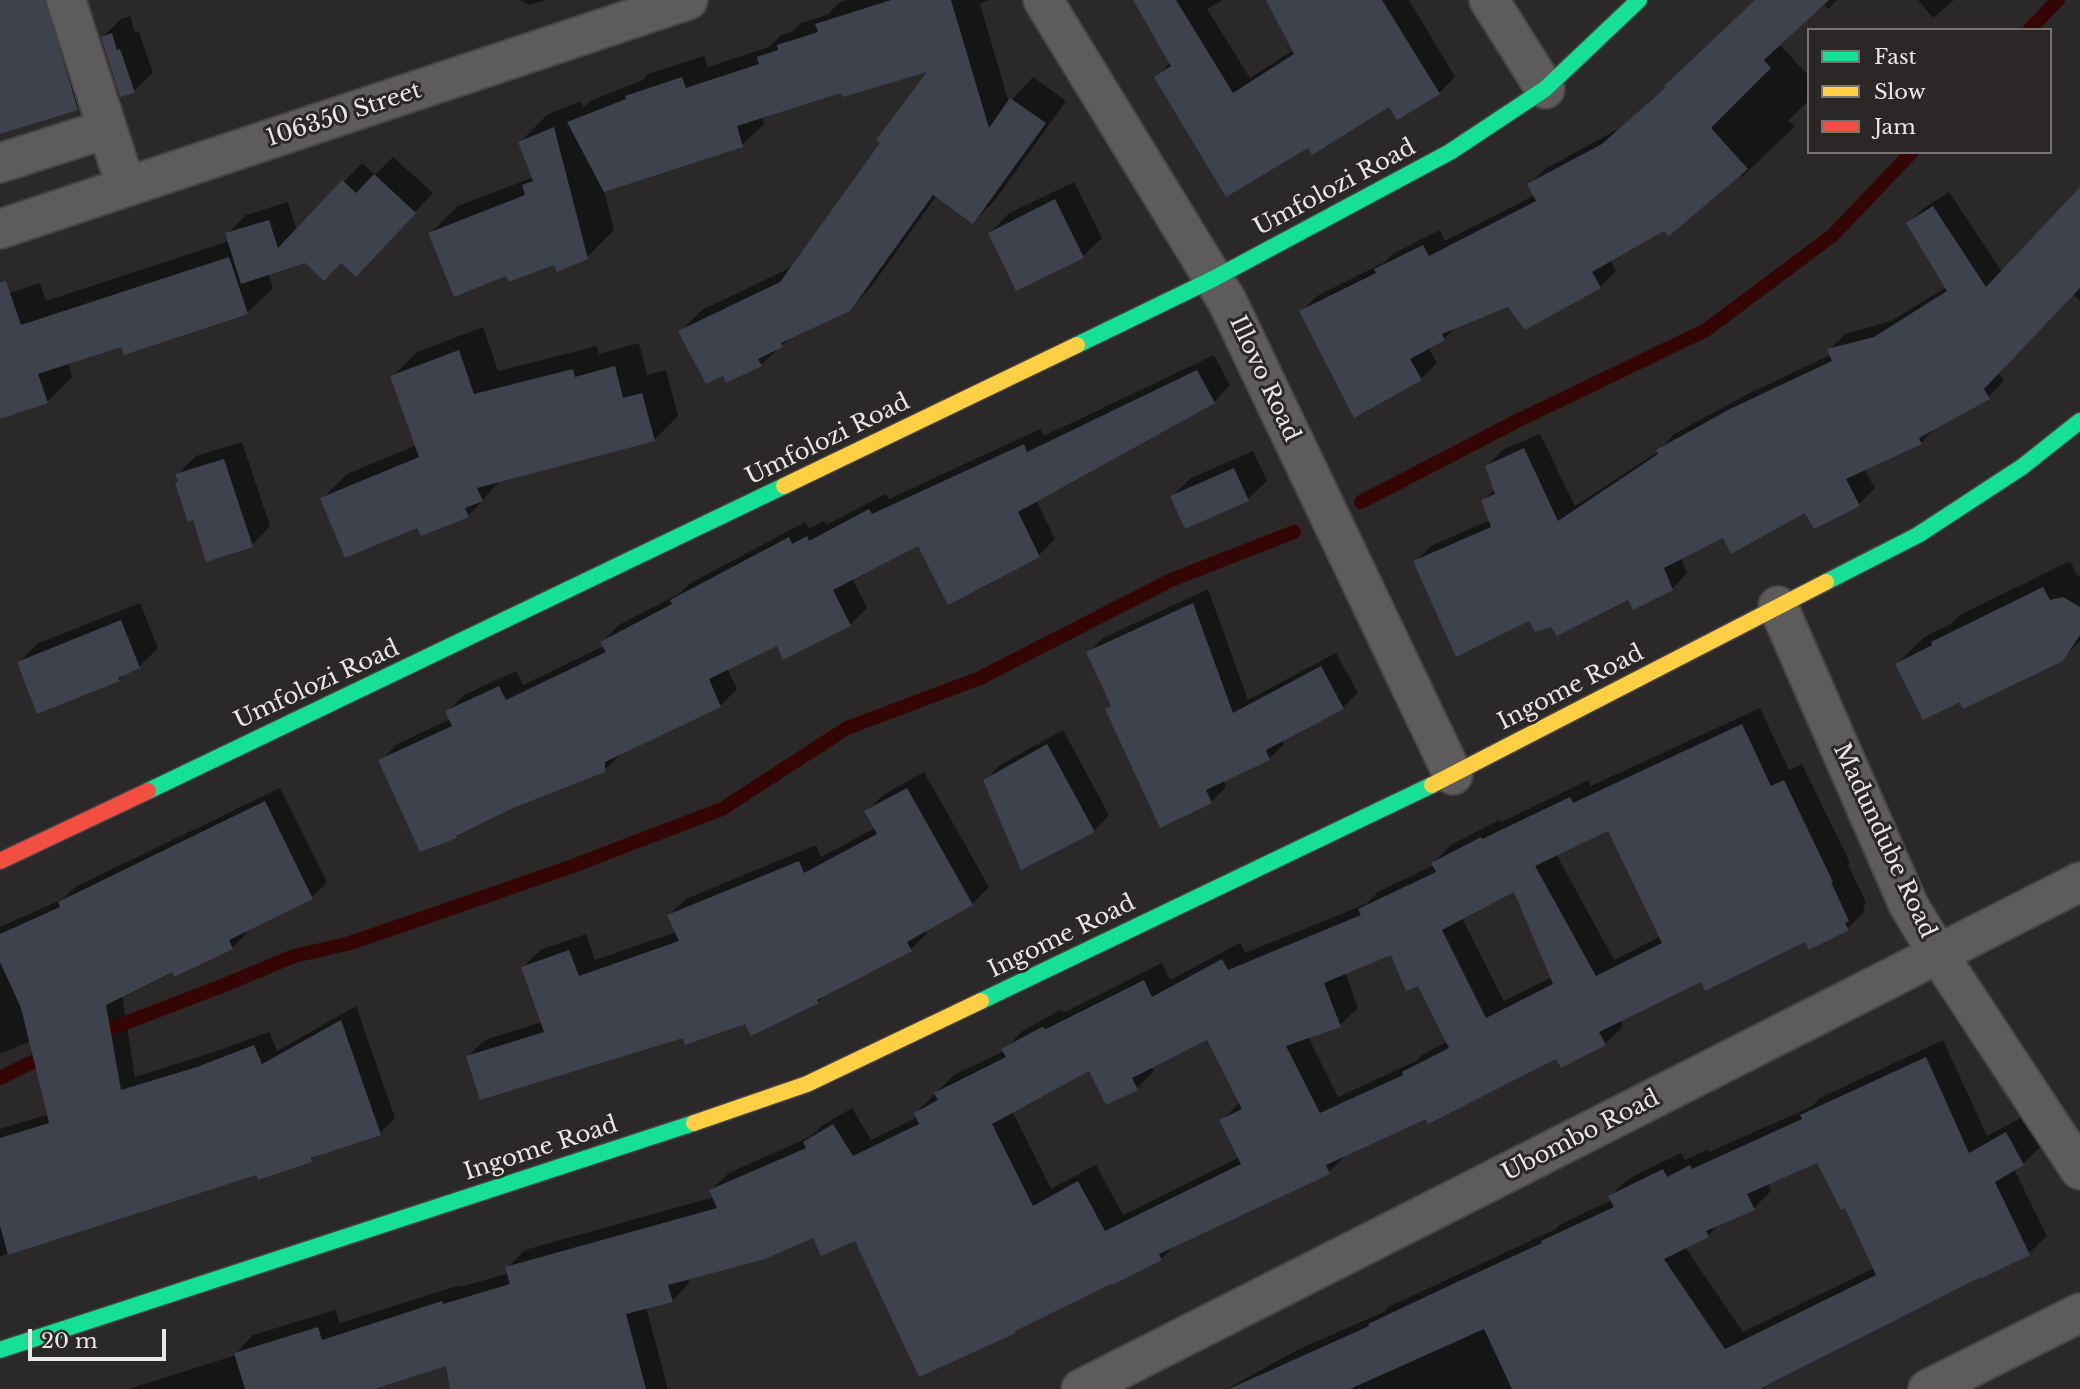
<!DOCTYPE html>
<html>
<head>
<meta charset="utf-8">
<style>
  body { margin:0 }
  #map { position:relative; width:2080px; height:1389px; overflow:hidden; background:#2a2828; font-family:"Libre Baskerville",serif }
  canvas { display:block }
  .legend { position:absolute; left:1807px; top:28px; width:245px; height:126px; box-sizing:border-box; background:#2b2727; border:2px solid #777373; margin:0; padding:9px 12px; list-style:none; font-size:21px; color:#e8e6e6 }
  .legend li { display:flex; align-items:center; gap:14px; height:35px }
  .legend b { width:35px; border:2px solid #777373 }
  .scale { position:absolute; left:28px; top:1329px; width:138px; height:32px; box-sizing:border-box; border:4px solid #e8e6e6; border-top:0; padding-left:9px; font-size:21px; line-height:24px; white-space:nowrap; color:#e8e6e6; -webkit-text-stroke:5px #2b2727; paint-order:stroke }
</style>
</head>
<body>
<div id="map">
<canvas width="2080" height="1389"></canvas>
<ul class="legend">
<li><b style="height:9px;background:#16e098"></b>Fast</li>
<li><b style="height:9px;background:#ffcf43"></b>Slow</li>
<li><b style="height:9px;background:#f24e42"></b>Jam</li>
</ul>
<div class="scale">20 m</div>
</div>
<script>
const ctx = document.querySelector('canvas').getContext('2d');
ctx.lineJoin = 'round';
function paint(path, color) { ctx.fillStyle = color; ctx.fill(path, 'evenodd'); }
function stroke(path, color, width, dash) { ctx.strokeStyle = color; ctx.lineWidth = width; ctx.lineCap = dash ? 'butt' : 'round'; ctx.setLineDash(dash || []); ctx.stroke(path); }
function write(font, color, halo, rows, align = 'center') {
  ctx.font = font + ' "Libre Baskerville",serif'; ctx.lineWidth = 6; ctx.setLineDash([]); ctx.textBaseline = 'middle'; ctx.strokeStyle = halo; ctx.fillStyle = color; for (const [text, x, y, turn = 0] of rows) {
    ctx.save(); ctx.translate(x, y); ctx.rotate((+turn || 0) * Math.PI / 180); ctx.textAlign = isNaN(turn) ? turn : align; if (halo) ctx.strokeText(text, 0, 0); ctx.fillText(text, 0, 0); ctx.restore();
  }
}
paint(new Path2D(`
  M0 0H78L105 81 77 109 0 133Z
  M520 0H546L530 5Z
  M847 0H989L980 4 1009 103 1033 77 1066 101 995 200 973 222 937 195 871 287 849 310 791 337 761 365 724 373 680 332 702 310 794 266 882 143 931 68 843 91 762 116 764 124 742 145 604 191 614 230 587 257 507 274 430 233 458 206 534 177 520 142 547 115 581 101 583 108 590 101 643 80 648 74 704 56 708 67 769 47 781 35 792 32 801 23 827 15 839 3Z
  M1134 0H1223L1207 9 1250 78 1294 50 1268 0H1409L1455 77 1439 93 1389 104 1308 145 1157 77 1171 62Z
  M1757 0H1837L1828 9 1823 4 1779 44 1809 76V100L1788 121 1795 126 1742 177 1740 174 1664 229 1610 260 1616 271 1600 287 1508 305 1457 326 1444 339 1428 347 1437 363 1421 379 1301 312 1317 296 1385 262 1393 254 1440 230 1445 241 1535 195 1529 185 1545 169 1620 128 1667 86Z
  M1918 0H1954L1933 18Z
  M130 16 135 32H139L153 73 134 91 103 37 121 19Z
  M393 157 433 193 374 256 342 261H306L268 273 273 288 247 313 122 345 68 363 72 377 47 402 0 417V296L40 283 46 301 229 241 227 234 246 215 288 202 297 231 362 163 375 175Z
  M1074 182 1102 238 1083 256 1017 288 990 233 1008 214Z
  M2080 190V301L2073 294 1998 372 2004 381 1988 397 1936 427 1921 443 1864 469 1875 488 1859 504 1815 526 1806 510 1724 536 1681 558 1687 573 1672 589 1629 598 1551 625 1529 619 1415 562 1431 546 1490 520 1483 501 1495 489 1487 466 1502 450 1540 434 1575 506 1659 451 1674 434 1748 394 1832 354 1830 349 1845 334 1891 321 1947 287 1908 223 1924 208 1949 192 2002 272Z
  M483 327 498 371 597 346 599 354 639 343 647 375 666 370 678 416 654 440 501 480 468 516 418 525 323 498 347 474 417 445 393 376 417 352Z
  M1214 355 1230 385 1214 402 1036 500 1055 539 1039 555 919 544 852 578 867 608 850 625 777 644 727 668 737 689 720 706 621 754 604 770 512 806 461 831 456 837 381 761 397 744 451 719 447 712 464 695 516 671 523 685 604 646 602 642 619 625 680 593 689 584 805 522 809 529 824 521 826 525 886 494 889 499 1040 429 1044 436Z
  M242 442 270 526 252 545 194 518 177 483 179 481 177 475 196 456Z
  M1253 451 1267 481 1248 499 1172 496 1191 478Z
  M2070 561 2078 577 2080 575V641L2062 659 1960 700 1897 664 1924 637 1951 624 1960 615Z
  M1208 589 1248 700 1336 653 1358 693 1343 707 1282 740 1284 744 1269 759 1223 780 1226 787 1211 802 1161 826 1107 709 1112 705 1088 653 1103 638Z
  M140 603 158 648 139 667 127 672 119 680 38 712 19 663 37 644Z
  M1760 708 1789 770 1802 764 1850 863 1848 865 1866 902 1863 905 1865 911 1848 928 1806 939 1702 980 1620 1020 1623 1026 1605 1044 1557 1056 1346 1155 1329 1172 1175 1245 1161 1259 814 1236 688 1278 689 1283 672 1301 646 1307 668 1389H496L477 1354 368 1389H129L236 1355V1353L253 1335 335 1310 340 1323 460 1285V1287L509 1273 507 1268 525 1250 714 1197 711 1190 729 1173 810 1137 823 1125 852 1108 871 1140 918 1117 916 1113 954 1075 1004 1051 1021 1032 1060 1010 1065 1012 1162 963 1170 980 1240 943 1245 953 1366 904 1378 892 1434 865 1433 863 1451 845 1499 820 1500 823 1588 780 1591 786ZM1609 829 1661 936 1614 960 1556 854ZM1515 890 1552 977 1504 1001 1462 918ZM1392 953 1418 984 1448 1041 1422 1055 1416 1061 1338 1097 1308 1037 1340 1025 1358 1008 1345 972ZM1208 1038 1240 1102 1221 1121 1240 1157 1123 1215 1096 1165 1051 1189 1012 1111 1089 1069 1137 1088 1154 1071 1152 1066Z
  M1063 730 1109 815 1094 831 985 780 1000 765Z
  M924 772 989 887 972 904 926 929 927 933 910 950 826 994 818 1002 746 1022 684 1036 468 1056 485 1040 542 1022 523 967 540 950 586 934 595 960 676 932 669 915 686 899 816 845 821 857 875 828 866 812 883 795Z
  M280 788 327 882 312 897 246 930 247 933 232 948 173 970 122 995 135 1077 214 1052 269 1032 277 1051 356 1006 395 1118 380 1133 316 1155 311 1160 257 1173 0 1256V1129L49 1114 31 1041 0 1054V927L63 899 75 887Z
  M1943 1040 1987 1136 2024 1116 2041 1146 2023 1164 2014 1169 2047 1236 2029 1253 1756 1389H1227L1299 1349 1384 1312 1388 1307 1556 1229 1561 1224 1612 1200 1610 1196 1628 1179 1681 1153 1685 1160 1708 1149 1709 1152 1811 1107 1820 1098ZM1818 1160 1845 1206 1874 1268 1743 1332 1685 1247 1708 1236 1720 1223 1754 1208 1771 1191 1768 1183Z`), '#0007');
stroke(new Path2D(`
  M2029 30 2058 0
  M1361 502 1515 422 1706 330 1833 235 1912 152
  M94 1035 222 986 294 956 347 944 403 925 570 867 722 809 847 728 980 678 1171 580 1294 532
  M0 1078 49 1054`), '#340505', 14);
paint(new Path2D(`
  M0 0H45L78 110 0 134Z
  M891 0H951L989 128 1010 98 1046 123 973 224 933 195 850 311 781 343 783 347 758 359 762 366 726 383 723 376 706 384 678 331 780 282 880 143 876 140 927 72 843 97 841 93 737 126 743 147 604 192 567 122 626 99 625 96 682 77 686 88 759 64 757 57 778 50 777 45 818 32 815 24Z
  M1133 0H1176L1233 93 1294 54 1266 0H1382L1440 94 1397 120 1389 107 1312 155 1308 148 1226 197 1154 77 1171 66Z
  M1755 0H1829L1764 60 1771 68 1711 128 1748 169 1669 236 1664 231 1592 272 1601 288 1525 330 1508 307 1442 334 1445 340 1410 359 1422 380 1354 418 1299 311 1376 273 1374 269 1423 245 1429 256 1536 201 1527 184 1602 144 1666 87 1664 86Z
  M112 33 117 50 120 49 135 93 120 97 101 37Z
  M554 127 588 259 557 272 554 265 509 282 506 276 454 297 428 233 525 195 522 185 533 181 518 142Z
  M374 174 416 213 356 277 341 263 324 281 305 263 241 284 225 233 269 220 278 248 342 180 356 193Z
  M2080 187V288L1984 389 1990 399 1919 438 1922 444 1846 479 1860 506 1814 529 1805 513 1731 554 1723 538 1664 568 1673 590 1633 610 1628 600 1557 636 1551 627 1535 632 1529 621 1456 657 1413 561 1491 527 1481 500 1495 494 1485 466 1524 448 1558 521 1658 454 1656 450 1730 409 1832 361 1827 349 1874 337 1947 291 1906 223 1933 206 1986 287Z
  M1055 199 1084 258 1016 291 988 233Z
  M229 257 248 314 124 355 121 347 38 374 48 403 0 419V282L6 281 21 325Z
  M459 350 474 394 573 369 575 377 615 366 623 398 642 393 655 441 477 488 483 501 465 508 469 517 421 536 417 528 345 558 320 498 419 457 390 376Z
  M1197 370 1215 403 1018 512 1040 557 948 605 918 546 833 590 851 626 783 660 777 646 709 679 721 707 605 762V772L513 808 456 836 457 838 420 852 378 760 452 726 445 711 499 686 506 700 606 652 600 642 672 604 670 600 789 537 792 544 807 536 809 541 869 509 872 514 1024 444 1027 452Z
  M224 459 253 547 206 562 193 520 188 522 175 483 178 482 175 474Z
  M1234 468 1249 501 1185 529 1170 496Z
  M2043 587 2050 600 2063 597 2080 607V635L2063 661 1963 709 1960 702 1923 720 1895 664 1932 645 1931 642Z
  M1193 603 1233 713 1321 666 1344 709 1266 750 1270 760 1206 790 1212 803 1160 828 1105 709 1111 706 1086 652Z
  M121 620 140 668 118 678 120 681 37 714 17 662Z
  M1742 724 1771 786 1784 780 1833 882H1831L1849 921 1845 923 1849 930 1809 950 1805 942 1705 991 1701 982 1599 1032 1606 1045 1561 1068 1556 1059 1428 1124 1426 1119 1326 1165 1330 1174 1159 1254 1162 1260 1112 1285 1111 1284 1015 1331 1016 1333 919 1377 855 1241 821 1256 813 1238 765 1259 668 1285 673 1302 626 1314 646 1389H450L446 1366 374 1389H245L234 1353 318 1327 322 1340 442 1301 443 1304 510 1284 505 1267 717 1208 709 1190 806 1148 803 1142 833 1124 853 1156 919 1124 914 1113 938 1100 934 1093 1006 1057 1001 1049 1042 1027 1046 1029 1144 980 1152 997 1222 959 1228 970 1361 915 1358 909 1436 872 1431 863 1481 837 1482 839 1570 797 1573 803ZM1608 831 1662 943 1596 976 1535 866ZM1514 892 1553 984 1486 1018 1442 930ZM1391 955 1406 991 1418 986 1449 1048 1402 1072 1403 1075 1320 1113 1286 1046 1341 1027 1324 983ZM1207 1040 1242 1109 1219 1120 1241 1164 1105 1231 1078 1181 1033 1206 992 1124 1089 1071 1106 1105 1138 1090 1132 1078Z
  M1047 744 1095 832 1021 870 983 780Z
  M907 788 973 905 907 942 912 951 817 1000 819 1003 751 1036 745 1024 685 1045 683 1038 480 1100 466 1056 544 1032 521 967 569 950 579 976 679 941 667 915 799 861 804 873 877 834 864 811Z
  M265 801 313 899 229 940 233 949 174 977 172 972 106 1005 121 1090 197 1067 254 1045 262 1064 341 1020 381 1135 311 1158 312 1162 258 1180 256 1175 8 1255 0 1226V1138L49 1123 21 1008 0 962V934L60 907 58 902Z
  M1926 1057 1969 1153 2006 1132 2024 1165 1995 1182 2030 1255 1982 1278 1981 1277 1759 1389H1512L1484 1329 1350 1389H1229L1369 1326 1368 1324 1457 1282 1542 1243 1541 1241 1614 1207 1608 1196 1663 1169 1667 1177 1690 1165 1692 1169 1802 1119 1800 1115ZM1817 1163 1841 1210 1845 1208 1876 1275 1725 1349 1664 1259 1709 1237 1706 1231 1755 1210 1747 1194Z`), '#3e424d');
const street = new Path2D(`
  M66 0 126 187
  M1043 0 1227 301 1453 775
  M1489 0 1545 89
  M0 163 106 129
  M0 229 688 0
  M1778 606 1908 904 1938 954 2080 1170
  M1081 1389 2080 882
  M1928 1389 2080 1313`);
const fast = new Path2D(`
  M1077 345 1213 279 1450 152 1545 89 1639 0
  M1826 582 1918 535 2022 467 2080 421
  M148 791 784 486
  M981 1001 1432 785
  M0 1350 694 1123`);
const slow = new Path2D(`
  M784 486 1077 345
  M1432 785 1826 582
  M694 1123 807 1084 981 1001`);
const jam = new Path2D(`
  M0 861 148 791`);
stroke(street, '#464444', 42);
stroke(fast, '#464444', 19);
stroke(slow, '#464444', 19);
stroke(jam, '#464444', 19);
stroke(street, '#5d5b5b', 38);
stroke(fast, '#16e098', 16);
stroke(slow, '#ffcf43', 16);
stroke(jam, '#f24e42', 16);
write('23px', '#e8e6e6', '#2b2727', [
  ["106350 Street",344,115,-18],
  ["Umfolozi Road",1335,188,-28],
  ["Illovo Road",1264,379,65],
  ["Umfolozi Road",828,440,-26],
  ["Umfolozi Road",317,685,-25],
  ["Ingome Road",1571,688,-27],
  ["Madundube Road",1884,841,65],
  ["Ingome Road",1062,937,-26],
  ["Ubombo Road",1581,1136,-27],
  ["Ingome Road",541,1149,-18]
]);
</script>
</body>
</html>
